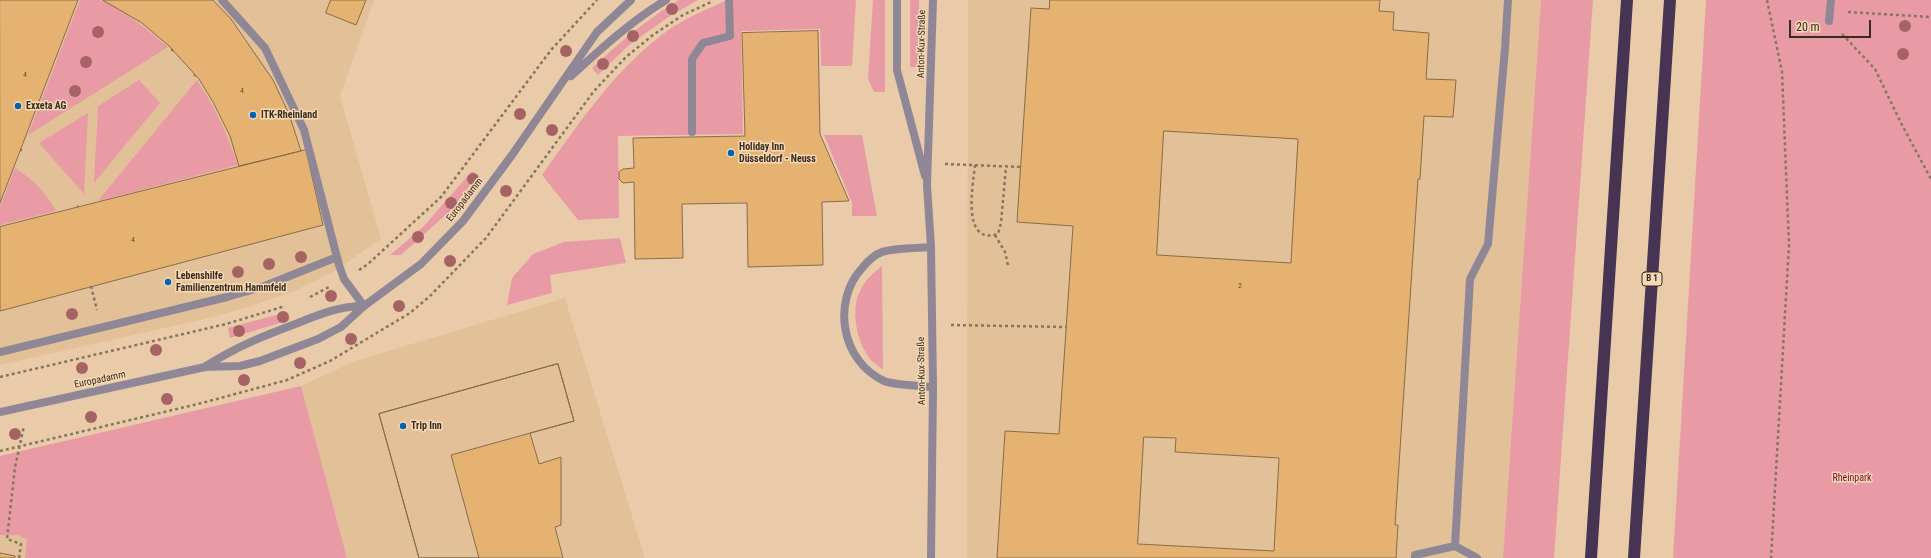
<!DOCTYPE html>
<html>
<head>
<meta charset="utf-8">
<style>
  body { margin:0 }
  #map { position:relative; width:1931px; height:558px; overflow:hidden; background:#e9cba9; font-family:"Roboto Condensed",sans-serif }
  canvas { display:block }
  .scale { position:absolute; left:1789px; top:20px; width:82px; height:18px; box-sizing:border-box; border:2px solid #362b1d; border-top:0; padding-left:5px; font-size:12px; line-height:14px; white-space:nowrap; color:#362b1d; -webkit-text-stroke:3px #f7d8b6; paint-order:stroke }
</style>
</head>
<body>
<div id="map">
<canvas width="1931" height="558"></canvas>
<div class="scale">20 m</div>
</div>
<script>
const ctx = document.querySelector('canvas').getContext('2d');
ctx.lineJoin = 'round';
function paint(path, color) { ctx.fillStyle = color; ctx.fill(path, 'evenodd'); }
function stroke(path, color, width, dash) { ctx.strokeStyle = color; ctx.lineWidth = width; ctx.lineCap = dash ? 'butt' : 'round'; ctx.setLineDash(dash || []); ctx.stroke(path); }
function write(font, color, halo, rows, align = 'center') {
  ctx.font = font + ' "Roboto Condensed",sans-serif'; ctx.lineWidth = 3; ctx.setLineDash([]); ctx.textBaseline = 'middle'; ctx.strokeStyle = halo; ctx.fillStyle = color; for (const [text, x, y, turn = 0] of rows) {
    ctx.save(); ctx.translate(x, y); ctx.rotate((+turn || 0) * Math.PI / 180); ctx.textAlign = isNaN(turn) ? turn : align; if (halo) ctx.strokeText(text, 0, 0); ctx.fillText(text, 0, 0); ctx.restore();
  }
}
paint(new Path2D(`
  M0 0H374L340 96 381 239 331 273 294 291 249 307 205 319 0 365Z
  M968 0H1541L1503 558H967Z
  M565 298 645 558H347L301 386 355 361Z
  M0 535H18L27 540 25 558H0Z`), '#e2c098');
paint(new Path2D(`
  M80 0C86 0 93 0 99 0 120 5 151 33 168 47L28 135Z
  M679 0H698L670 16 629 45 598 75 592 68C619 43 647 19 679 0Z
  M727 0H856L852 66H821L820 29 741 31 743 134 618 136 619 218 578 220 542 175C580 122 616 67 670 29 687 17 708 9 727 0Z
  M873 0H885V92H874L868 79Z
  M910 0H919L918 67H910Z
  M1541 0H1593L1554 558H1503Z
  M1706 0H1931V558H1673Z
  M139 80 160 103 94 183 98 106Z
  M197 80C215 107 227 134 238 165L98 201Z
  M88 113 84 194 39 143Z
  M824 135H862L877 216H852V203Z
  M15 168C33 180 46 192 56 211L0 225V207Z
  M472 171 478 175 450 211 401 255H390L423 227Z
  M620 238 626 263 550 275 552 293 507 305 512 278 533 254 564 242Z
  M882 266 883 370C880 367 875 364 871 360 857 344 850 310 860 291 865 280 873 273 882 266Z
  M287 312 290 320 230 338 228 328Z
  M301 386 347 558H25L27 540 18 535H0V456Z`), '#e89ba5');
const building = new Path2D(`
  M0 0H78L0 203Z
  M103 0H213L231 19 273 80 289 114 301 151 239 166 230 136 213 102 199 79 169 46 142 23Z
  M331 0H366L356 25 326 13Z
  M1050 0H1380L1379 11 1394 12 1393 30 1429 33 1426 79 1456 80 1453 117 1424 116 1420 179H1418L1395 525H1398L1396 558H997L1005 431 1059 434 1073 226 1017 222 1031 8 1049 9ZM1164 131 1298 139 1291 263 1157 255ZM1144 437 1176 438 1175 452 1279 458 1274 551 1138 544Z
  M818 31 820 134 849 201 822 202 823 265 748 267 747 203 682 204 683 258 635 259 634 182 623 183 619 179V172L623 169 634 168 633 138 745 136 742 33Z
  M306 150 323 225 0 311V227Z
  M558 364 574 421 530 433 539 464 561 457V525L555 527 563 558H419L379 414Z
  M558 364 574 421 451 455 479 558H419L379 414Z
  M0 553 15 556V558H0Z`);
paint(building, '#e6b272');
stroke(building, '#876c4c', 1);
stroke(new Path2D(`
  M1767 0 1782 72 1789 245 1771 558
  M1848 12 1931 17
  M1842 34 1875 69 1901 123 1931 179
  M171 50H173
  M194 76 195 75
  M20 150H22
  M945 164 1021 167
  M975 165C973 185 961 246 998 234L1001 223 1006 167
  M77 206 78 207
  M995 235 1005 252 1008 265
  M359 270 368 264 441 197 551 50 597 0
  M91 286 97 310
  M310 297 329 287
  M951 325 1066 327
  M0 377 226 324 285 306
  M0 451 202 403 287 380 330 361 410 313 430 296 486 238 594 91 626 57 653 35 683 15 711 2
  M19 558 21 544 7 539 15 467 24 426`), '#89755e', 2.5, [3, 3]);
stroke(new Path2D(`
  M222 0 265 48 304 130 339 265 344 279 364 306
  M1829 21 1831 0
  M692 132V59L703 43 730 36 729 0
  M931 247C918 248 892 248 882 252 874 255 868 261 863 267 831 301 841 361 884 381 894 385 921 386 933 387
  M0 352 227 297 262 287 337 257
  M1455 546 1470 279 1488 244 1505 48 1508 0
  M1415 558V555L1455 546 1477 558`), '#908796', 8);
stroke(new Path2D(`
  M897 0V70L925 176
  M571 76C601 49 631 21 666 0
  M206 366C238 346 263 336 298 323 320 314 340 306 364 306
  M0 412 205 367 240 366 260 361 318 339 341 327 364 306 421 264 463 221 512 155 597 32 631 0
  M931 558 933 387 931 247 927 185 933 0`), '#908796', 8);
stroke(new Path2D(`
  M1591 558 1627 0
  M1634 558 1670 0`), '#473453', 12);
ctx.fillStyle = '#a76364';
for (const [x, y] of [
  [672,9],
  [1905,26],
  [98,32],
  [633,36],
  [566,51],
  [1903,54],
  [86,62],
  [603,64],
  [75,91],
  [520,114],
  [552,130],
  [473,179],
  [506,191],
  [451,203],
  [418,237],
  [301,257],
  [450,261],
  [269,264],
  [238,272],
  [331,296],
  [399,306],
  [72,314],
  [283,317],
  [239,331],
  [351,339],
  [156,350],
  [300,363],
  [82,368],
  [244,380],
  [167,399],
  [91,417],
  [15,434]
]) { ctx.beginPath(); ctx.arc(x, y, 6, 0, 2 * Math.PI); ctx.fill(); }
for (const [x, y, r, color] of [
  [18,106,4,"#0164b1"],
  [253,115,4,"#0164b1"],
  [731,153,4,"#0164b1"],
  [168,282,4,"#0164b1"],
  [403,426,4,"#0164b1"]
]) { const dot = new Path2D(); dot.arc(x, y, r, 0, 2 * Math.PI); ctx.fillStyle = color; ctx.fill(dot); stroke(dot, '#f7d8b6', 1.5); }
write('8px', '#624d32', null, [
  ["4",25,75],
  ["4",242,91],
  ["4",133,240],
  ["2",1240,286]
]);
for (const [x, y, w] of [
  [1652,279,20]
]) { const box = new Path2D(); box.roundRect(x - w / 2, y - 7, w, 14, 3); ctx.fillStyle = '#f7d8b6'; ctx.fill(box); stroke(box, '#362b1d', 1); }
write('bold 9px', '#362b1d', null, [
  ["B 1",1652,279]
]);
write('10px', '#362b1d', '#f7d8b6', [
  ["Anton-Kux-Straße",922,44,-89],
  ["Europadamm",465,200,-52],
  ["Anton-Kux-Straße",922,371,-91],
  ["Europadamm",100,380,-12]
]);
write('bold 10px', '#362b1d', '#f7d8b6', [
  ["Exxeta AG",26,106],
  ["ITK-Rheinland",261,115],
  ["Holiday Inn",739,147],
  ["Düsseldorf - Neuss",739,159],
  ["Lebenshilfe",176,276],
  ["Familienzentrum Hammfeld",176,288],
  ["Trip Inn",411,426]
], 'left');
write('10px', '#710e2c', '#f7d8b6', [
  ["Rheinpark",1852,478]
]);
</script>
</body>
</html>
